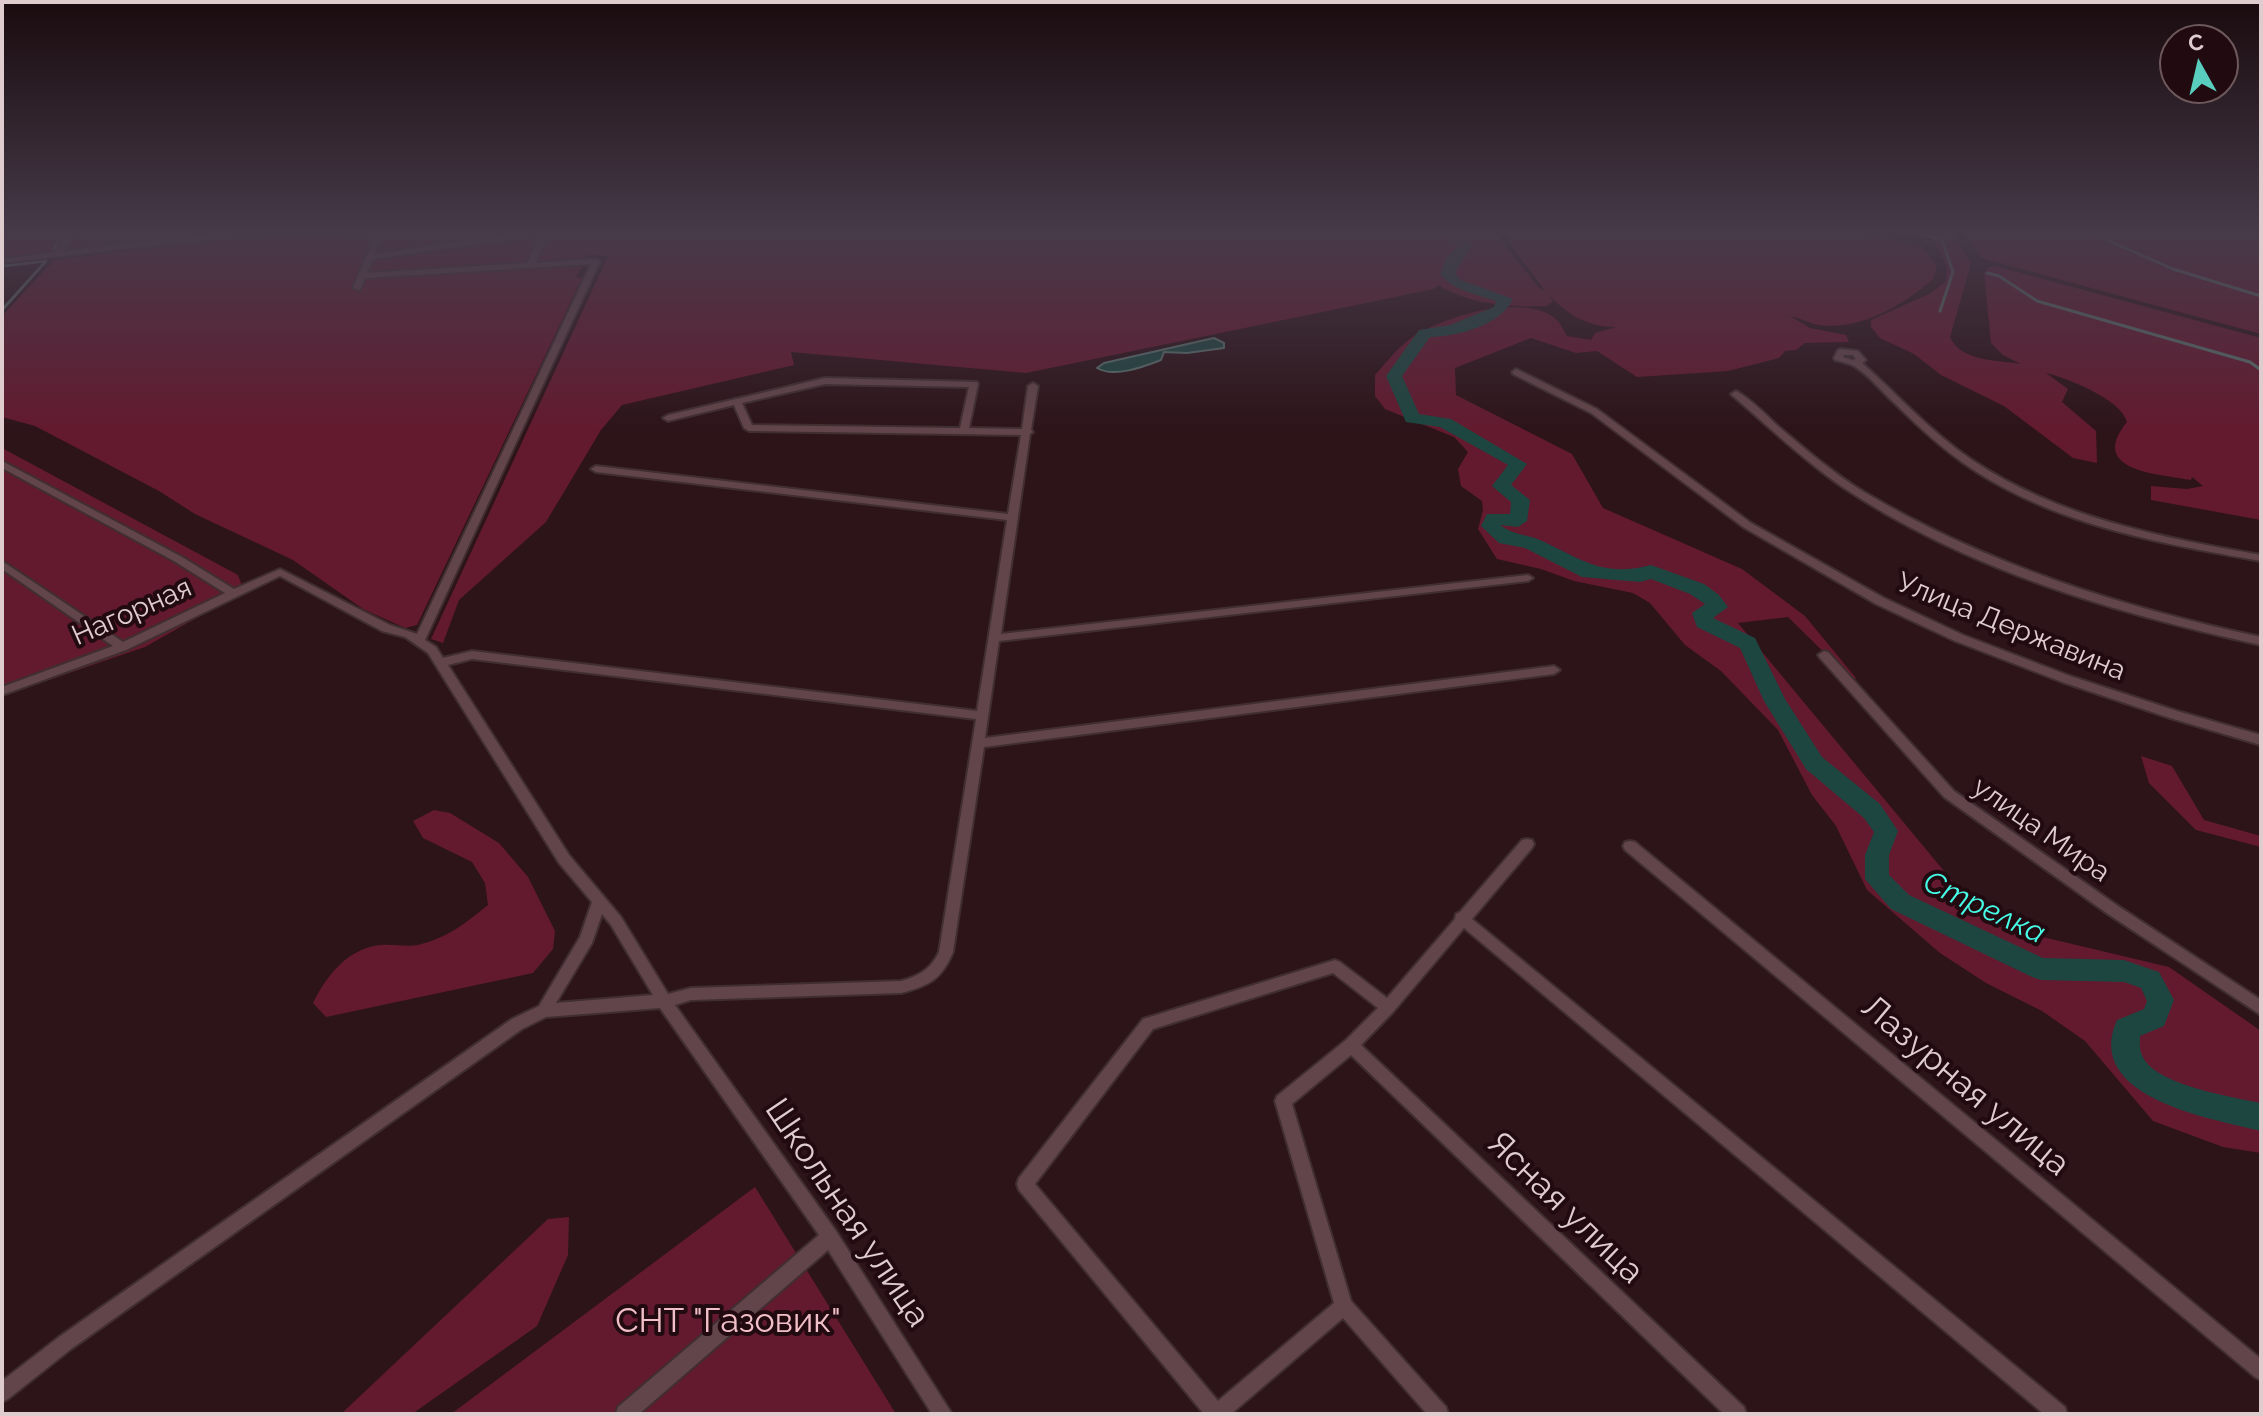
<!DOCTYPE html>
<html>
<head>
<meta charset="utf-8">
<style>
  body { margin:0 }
  #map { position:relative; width:2263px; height:1416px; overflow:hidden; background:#2d1419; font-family:Raleway,sans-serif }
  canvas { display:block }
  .frame { position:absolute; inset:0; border:4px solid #decccf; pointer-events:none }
  .north { position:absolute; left:2159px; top:24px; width:80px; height:80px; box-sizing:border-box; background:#220b10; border:2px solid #6d585c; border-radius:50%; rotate:352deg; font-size:22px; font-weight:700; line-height:32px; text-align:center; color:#decccf }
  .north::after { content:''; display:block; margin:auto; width:28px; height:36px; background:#59cebe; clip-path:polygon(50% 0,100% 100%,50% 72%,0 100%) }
</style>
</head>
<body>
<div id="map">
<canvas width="2263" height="1416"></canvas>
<div class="frame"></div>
<div class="north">С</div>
</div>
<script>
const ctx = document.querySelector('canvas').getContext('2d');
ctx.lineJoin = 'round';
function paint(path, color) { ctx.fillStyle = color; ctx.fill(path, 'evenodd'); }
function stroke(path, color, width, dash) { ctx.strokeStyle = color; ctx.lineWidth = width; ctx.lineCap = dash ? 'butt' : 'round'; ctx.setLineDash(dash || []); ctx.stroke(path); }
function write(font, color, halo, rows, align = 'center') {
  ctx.font = font + ' Raleway,sans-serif'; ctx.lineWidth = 8; ctx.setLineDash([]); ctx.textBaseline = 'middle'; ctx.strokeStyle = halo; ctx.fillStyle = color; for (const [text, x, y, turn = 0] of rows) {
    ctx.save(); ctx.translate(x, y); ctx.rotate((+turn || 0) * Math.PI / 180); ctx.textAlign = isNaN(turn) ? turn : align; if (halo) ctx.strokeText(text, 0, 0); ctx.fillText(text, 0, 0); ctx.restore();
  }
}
paint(new Path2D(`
  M2 232H213L2 258Z
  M403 232H1495L1538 287 1545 291 1502 232H1860L1922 246 1937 266 1933 279C1905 304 1860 331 1820 325 1810 324 1801 318 1790 316L1810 328 1846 335 1849 342 1805 343 1796 350 1785 351 1779 358 1728 371 1637 377 1597 351 1576 353 1531 338 1455 368 1456 395 1572 454 1603 508 1742 569 1805 616 1856 678 1853 681 1788 617 1738 623 1988 924 2169 967 2261 1031V1153L2223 1147 2153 1121 2085 1041 2042 1011 1986 983 1940 953 1867 890 1836 826 1812 795 1778 730 1721 671 1685 645 1650 603 1633 593 1574 581 1541 569 1497 559 1478 529 1483 510 1482 501 1461 486 1458 469 1468 452 1454 437 1385 409 1375 396V375C1386 363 1397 348 1410 339 1441 317 1525 291 1557 320 1561 324 1564 331 1567 336L1591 340 1595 333 1616 327C1587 327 1568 315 1548 294L1553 301 1547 306C1509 307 1471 305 1438 285L1434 289 1026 373 791 352 794 365 622 405 601 430 546 522 459 600 443 643 431 639 608 256 589 255 576 277 582 278 417 625 405 628 363 609 293 560 195 514 159 491 35 426 2 417V316L54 260 230 238Z
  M1928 232H1953L1971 264 1950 337C1961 362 1998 360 2021 364L2003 355 1991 343 1984 273 1989 267 1995 266 2261 338V520L2151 500V486L2187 489 2203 486 2192 477 2191 480C2158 474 2087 471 2127 422 2121 399 2067 378 2046 373L2068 389 2062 402 2096 431 2097 463 2073 458 2004 406 1941 375 1914 354 1880 338 1871 327V320L1931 293 1946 281 1947 265Z
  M1963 232H2261V334L1981 258Z
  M2 448 238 575 244 591 145 647 2 696Z
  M2141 756 2172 766 2204 820 2261 836V847L2196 830 2149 783Z
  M434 810 450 813 499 843 528 877 555 931 553 949 533 973 326 1017 313 1003C327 975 348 948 381 945 393 944 406 947 418 945 447 938 466 923 488 905L485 883 472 862 423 838 413 821Z
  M755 1187 896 1414H451Z
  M569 1217 568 1255 537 1326 412 1414H341L548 1219Z`), '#631a2f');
const water = new Path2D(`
  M1214 338 1224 343V348L1187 353 1164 352 1161 360C1143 367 1114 378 1097 368L1104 363Z`);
paint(water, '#1e4640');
stroke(water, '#586e6b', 2);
stroke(new Path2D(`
  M1911 232 1943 240
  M1939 232 1953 272 1940 311
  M2089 232 2173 269 2261 296
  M52 253 64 232
  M2 266 46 261
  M1987 273 1999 276 2037 301 2250 362 2261 370
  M2 310 46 261`), '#586e6b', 3);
paint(new Path2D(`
  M1445 232H1460L1472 245 1455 273 1461 280 1513 299C1500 326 1458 336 1430 337L1402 376 1419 414 1451 419 1527 464 1511 485 1530 500 1527 521 1518 527 1500 525C1513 535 1525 534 1540 540 1582 559 1602 578 1651 565L1704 584 1719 595 1728 607 1713 618 1755 638 1785 699 1822 757 1880 804 1898 831 1889 855V875L1909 895 2043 958 2124 960 2159 972 2174 1000 2164 1026 2140 1036C2140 1042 2139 1049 2142 1055 2153 1085 2233 1097 2261 1103V1131C2213 1119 2082 1098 2117 1020L2144 1009 2147 1001 2141 988 2124 982 2041 980 2032 977 1891 909 1865 879V855L1874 832 1864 818 1806 769 1764 701 1740 648 1697 627 1692 613 1705 604 1690 594 1651 579 1640 582 1582 577 1525 548 1499 543 1481 526 1487 514H1510L1511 502 1492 486 1508 465 1440 427 1406 422 1386 376 1419 330 1450 325 1494 307 1496 301C1476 294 1454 291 1440 274L1446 259 1458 246Z`), '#1e4640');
const minor = new Path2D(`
  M66 232H74L64 251 231 232H257L253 234 2 263V259L56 252Z
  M527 232H549L536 263 596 259 600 261 425 640 436 647 443 658 472 651 977 711 1007 520 596 472 591 469 596 466 1008 514 1021 435 749 431 744 428 734 405 668 421 663 418 668 415 825 378 977 382 978 384 969 428 1022 429 1028 386 1033 383 1038 386 1031 430 1033 432 1030 434 1001 634 1528 575 1533 578 1528 581 999 641 985 738 1554 666 1560 670 1554 674 984 747 953 952C942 979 929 986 901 993L691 1000 675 1005 836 1231 952 1414H932L828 1250 639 1414H616L618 1407 819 1235 660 1008 546 1017 522 1029 71 1349 8 1399 2 1402V1381L59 1337 512 1019 539 1006 580 937 592 902 559 863 428 653 405 637 382 631 280 576 126 650 2 695V687L113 646 2 569V561L123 642 225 593 174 561 2 468V461L182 557 234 589 280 569 390 625 417 634 591 264 365 278 360 290 353 288 375 235 382 237 375 254ZM540 235 527 263 367 273 373 259ZM825 384 969 387 960 428 752 425 742 403ZM472 659 976 719 939 952C931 969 919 976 901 981L691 988 668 994 621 917 569 855 448 665ZM602 914 611 925 653 995 556 1003 592 943Z
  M1841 349 1858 351 1866 360 1862 363C1898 395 1932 433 1972 460 2059 518 2160 537 2261 555V561C2158 543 2049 524 1962 462 1935 443 1912 420 1888 397 1879 388 1869 376 1857 368 1852 364 1842 362 1835 360L1834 358 1838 350ZM1844 355H1853L1856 359 1852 360 1843 357Z
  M1516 369 1597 409 1751 523 1884 598 1963 635 2070 676 2177 711 2261 735V745L2170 718 2062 682 1955 641 1876 604 1743 527 1591 413 1513 374 1512 372Z
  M1736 391C1751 399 1765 414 1778 426 1805 449 1833 473 1864 492 1987 565 2122 607 2261 637V645C2115 613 1966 570 1841 486 1802 459 1768 426 1733 396L1731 394Z
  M1824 651 1828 652 1954 791 2118 906 2261 1000V1015L2108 914 1944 797 1820 658 1818 655Z
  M1527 839 1532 840 1534 844 1532 848 1472 919 2065 1407 2067 1414H2044L1464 928 1393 1012 1361 1045 1744 1407 1746 1414H1724L1351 1055 1292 1104 1351 1301 1446 1407 1448 1414H1427L1343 1318 1231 1414H1204L1019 1190 1017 1184 1019 1178 1143 1019 1335 960 1340 962 1387 998 1455 919 1456 914 1460 912 1522 840ZM1333 973 1378 1008 1346 1040 1277 1096 1275 1101 1334 1303 1218 1401 1035 1184 1153 1029Z
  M1630 841 1635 842 2261 1359V1380L2255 1377 1625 850 1623 846 1625 842Z`);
stroke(minor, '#402e31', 4);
paint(minor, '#62454a');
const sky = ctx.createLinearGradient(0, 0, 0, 430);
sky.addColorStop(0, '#190b0e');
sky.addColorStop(0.54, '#463a49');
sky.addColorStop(1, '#463a4900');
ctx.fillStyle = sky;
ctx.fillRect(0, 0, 2263, 430);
write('28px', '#decccf', '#220b10', [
  ["Нагорная",132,612,-24],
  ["Улица Державина",2011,627,22],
  ["улица Мира",2041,830,35]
]);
write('italic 30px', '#46fde8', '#220b10', [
  ["Стрелка",1984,908,25]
]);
write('34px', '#decccf', '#220b10', [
  ["Лазурная улица",1965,1086,40],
  ["Ясная улица",1565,1208,44],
  ["Школьная улица",847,1213,56]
]);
write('34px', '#f1bfc7', '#220b10', [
  ["СНТ \"Газовик\"",728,1322]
]);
</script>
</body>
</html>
